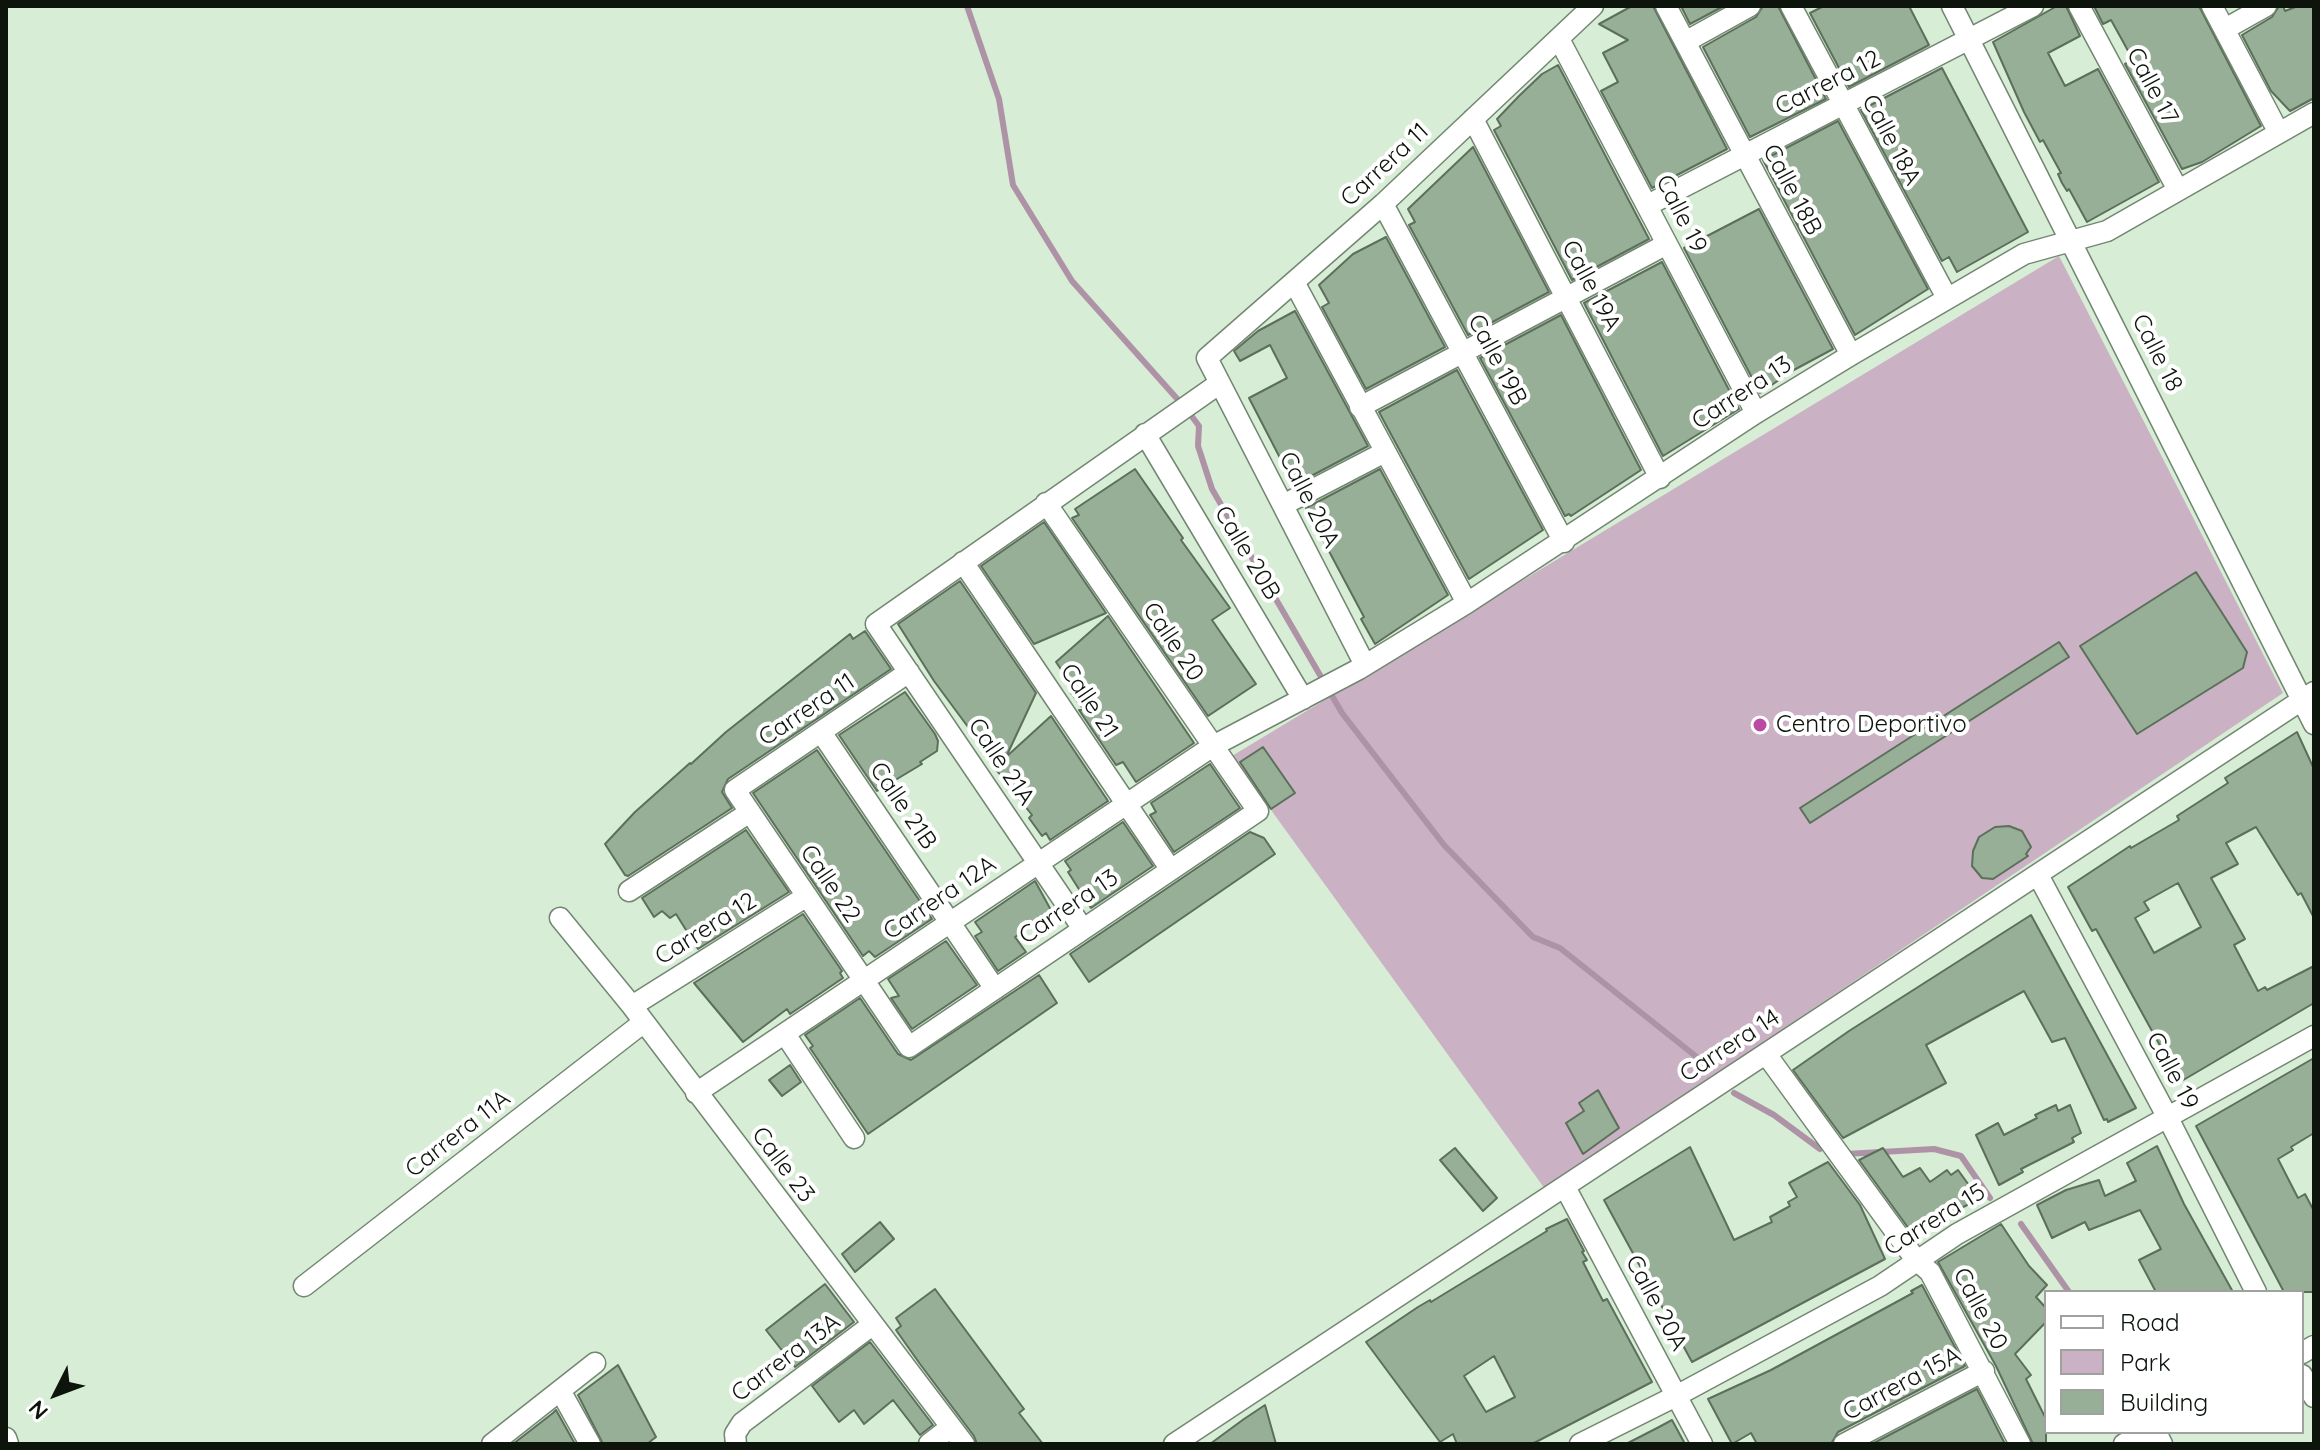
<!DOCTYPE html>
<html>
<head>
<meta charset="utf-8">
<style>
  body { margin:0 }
  #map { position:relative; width:2320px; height:1450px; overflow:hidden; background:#d7edd5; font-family:Quicksand,sans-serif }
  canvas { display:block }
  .frame { position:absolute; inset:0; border:8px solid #0c140c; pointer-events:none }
  .legend { position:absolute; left:2044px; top:1290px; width:260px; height:144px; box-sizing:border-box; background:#fff; border:2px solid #9ea19e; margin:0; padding:10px 14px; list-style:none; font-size:24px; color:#0c140c }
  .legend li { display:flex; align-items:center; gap:16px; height:40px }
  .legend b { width:40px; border:2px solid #9ea19e }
  .north { position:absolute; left:16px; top:1354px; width:80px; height:80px; -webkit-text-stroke:6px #fff; paint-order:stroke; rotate:228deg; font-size:22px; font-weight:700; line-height:32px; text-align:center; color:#0c140c }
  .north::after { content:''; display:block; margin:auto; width:28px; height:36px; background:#0c140c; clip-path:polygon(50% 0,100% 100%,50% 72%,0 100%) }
</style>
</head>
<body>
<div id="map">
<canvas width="2320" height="1450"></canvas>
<div class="frame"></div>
<ul class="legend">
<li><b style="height:10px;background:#fff"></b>Road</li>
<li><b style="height:22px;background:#cab1c3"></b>Park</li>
<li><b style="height:22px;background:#98af97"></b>Building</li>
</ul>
<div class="north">N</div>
</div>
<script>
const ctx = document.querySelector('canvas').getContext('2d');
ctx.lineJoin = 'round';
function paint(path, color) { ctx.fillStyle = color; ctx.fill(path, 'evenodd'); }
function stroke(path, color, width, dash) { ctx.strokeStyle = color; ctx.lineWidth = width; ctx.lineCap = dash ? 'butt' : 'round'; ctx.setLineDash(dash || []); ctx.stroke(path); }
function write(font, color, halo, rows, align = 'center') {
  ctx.font = font + ' Quicksand,sans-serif'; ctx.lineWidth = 8; ctx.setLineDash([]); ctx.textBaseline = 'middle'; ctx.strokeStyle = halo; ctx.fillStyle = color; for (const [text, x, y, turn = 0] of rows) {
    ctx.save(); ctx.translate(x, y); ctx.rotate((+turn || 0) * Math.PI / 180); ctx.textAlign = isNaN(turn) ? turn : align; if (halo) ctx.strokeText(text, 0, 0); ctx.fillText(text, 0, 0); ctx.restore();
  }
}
paint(new Path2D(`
  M2059 256 2283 693 1545 1189 1232 756Z`), '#cab1c3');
stroke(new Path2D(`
  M967 6 999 99 1013 185 1072 281 1180 402
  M1190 414 1199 426 1198 446 1212 489 1342 713 1444 845 1533 937 1560 948 1708 1066
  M1734 1093 1774 1115 1820 1149
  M1846 1154 1934 1149 1961 1156 1990 1198
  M2021 1224 2069 1292`), '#ae93a7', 6);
const building = new Path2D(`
  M1632 6H1653L1727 149 1652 188 1601 91 1618 82 1603 53 1628 40 1599 24Z
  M1681 6H1722V7L1690 24Z
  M1763 6H1778L1826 99 1750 137 1703 47 1756 17Z
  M1824 6H1909L1929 45 1849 87 1810 13Z
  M2057 6H2066L2080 36 2048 53 2065 86 2098 69 2159 182 2087 222 2069 189 2067 191 2062 183 2058 174 2061 173 2043 140 2040 142 2024 112 1993 42Z
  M2094 6H2199L2261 126 2202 162 2182 169 2125 64 2133 60 2121 38 2111 20 2103 24Z
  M2279 6H2283L2285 11 2298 6H2314V98L2290 111 2271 91 2242 35 2272 17Z
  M1558 65 1649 239 1572 280 1494 130 1501 126 1497 119 1519 96 1542 74Z
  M1942 68 2028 232 1957 272 1949 257 1942 261 1861 110Z
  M1838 121 1928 289 1855 335 1763 160Z
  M1473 147 1549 292 1468 335 1409 225 1415 222 1408 209Z
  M1759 209 1833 349 1792 371 1760 393 1684 248Z
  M1386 237 1445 347 1366 389 1322 307 1329 303 1319 285 1353 254Z
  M1662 262 1739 409 1663 456 1584 303Z
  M1295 311 1368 446 1294 485 1249 398 1287 378 1270 345 1240 361 1234 351 1258 331Z
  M1561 315 1641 470 1571 516 1569 514 1565 516 1480 358Z
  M1457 370 1543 530 1469 579 1379 412Z
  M1135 469 1183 538 1181 540 1230 608 1212 620 1256 684 1208 716 1072 518 1079 515 1075 509Z
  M1380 469 1448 595 1375 644 1361 619 1364 617 1306 508Z
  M1044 522 1106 613 1034 644 981 566Z
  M2196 572 2247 652 2243 668 2137 734 2080 646Z
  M960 581 1036 693 1006 757 1051 716 1108 801 1050 840 1046 833 1042 836 1029 818 1032 815 994 767 999 763 971 731 934 681 898 624Z
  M1108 616 1194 743 1136 782 1123 762 1116 765 1079 710H1084L1071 693 1073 687 1056 662Z
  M865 631 891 669 728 779 722 792 732 808 628 876 625 875 605 844 635 812 690 763 691 764 726 732 850 634 853 639Z
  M2059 642 2069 657 1810 823 1800 808Z
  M905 692 935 734 938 741 937 751 920 762 922 764 877 791 839 735Z
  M2297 732 2314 769V918L2301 893 2298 895 2256 827 2226 843 2238 864 2211 878 2245 939 2234 945 2258 991 2265 987 2267 990 2314 966V1003L2180 1082 2096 929 2092 931 2068 887 2130 846 2131 848 2179 820 2177 816 2228 783 2225 778ZM2178 883 2201 927 2154 953 2135 918 2149 910 2144 902Z
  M1263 747 1295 793 1271 809 1240 762Z
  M817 750 932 919 875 957 869 951 863 956 753 793Z
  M1210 764 1240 808 1174 852 1150 815 1156 812 1151 803Z
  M1123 822 1153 866 1091 908 1068 872 1071 870 1065 861Z
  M2009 826 2022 831 2031 847 2026 854 2028 856 1993 879 1982 878 1972 866 1973 851 1979 837 1995 827Z
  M746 830 789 892 698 949 676 914 670 918 662 911 654 917 642 898Z
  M1250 832 1264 838 1275 854 1089 982 1070 954Z
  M1035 881 1052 912 1015 937 1026 952 998 971 975 936 982 932 975 922Z
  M803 914 842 971 840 973 843 978 790 1014 787 1009 743 1042 694 983Z
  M2031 915 2136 1108 2108 1122 2107 1119 2104 1120 2065 1038 2052 1042 2024 991 1926 1045 1946 1083 1843 1138 1793 1070 1849 1031Z
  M946 941 977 985 912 1029 891 998 899 996 888 979Z
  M1039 975 1057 1003 868 1134 810 1048 813 1046 805 1035 860 998 898 1054 911 1060Z
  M2314 1058V1133L2291 1147 2293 1150 2278 1159 2298 1198 2305 1194 2314 1211V1292H2284L2196 1126Z
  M790 1065 801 1082 782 1096 769 1080Z
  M1598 1090 1619 1128 1583 1154 1566 1123 1584 1111 1579 1103Z
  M2056 1105 2058 1111 2070 1105 2081 1133 2072 1138 2074 1142 2021 1169 2023 1172 1999 1185 1976 1135 1998 1123 2004 1135 2037 1118 2035 1115Z
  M2157 1146 2184 1204 2233 1292H2156L2139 1260 2161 1249 2140 1210 2089 1230 2085 1222 2052 1238 2037 1205 2066 1190 2099 1180 2105 1196 2136 1181 2127 1163Z
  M1690 1147 1734 1240 1772 1222 1770 1217 1790 1206 1788 1202 1797 1197 1789 1183 1828 1162 1860 1205 1885 1259 1692 1362 1604 1200Z
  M1455 1148 1497 1198 1483 1211 1440 1160Z
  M1883 1148 1903 1177 1920 1168 1930 1182 1947 1170 1951 1175 1958 1170 1979 1199 1912 1233 1859 1160Z
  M1567 1219 1584 1251 1582 1252 1587 1260 1583 1262 1603 1301 1607 1299 1652 1382 1532 1444H1457L1453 1434 1440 1442 1366 1342 1418 1307 1430 1300 1431 1302 1547 1231 1546 1229ZM1494 1356 1515 1397 1486 1412 1464 1376Z
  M880 1222 894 1239 855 1272 842 1254Z
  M2001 1224 2029 1266 2047 1285 2036 1297 2046 1308V1322L2015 1354 2031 1375 2026 1379 2046 1419V1444H2033L1996 1366 1938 1262Z
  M825 1284 854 1322 795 1367 766 1330Z
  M1922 1285 1965 1366 1838 1432 1831 1444H1757L1751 1433 1732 1444 1708 1399 1771 1370 1913 1293 1911 1291Z
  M935 1289 1024 1409 1019 1413 1043 1444H977L974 1436 920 1364 896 1330 901 1326 896 1318Z
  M870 1342 933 1425 920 1435 893 1400 864 1424 854 1410 839 1422 812 1386Z
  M618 1365 656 1437 647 1444H603L578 1395Z
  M1977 1389 2005 1444H1872Z
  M1265 1405 1276 1444H1210L1244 1419Z
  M556 1410 575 1444H513L553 1413Z
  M1672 1420 1685 1444H1626L1659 1427Z`);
paint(building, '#98af97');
stroke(building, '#5b6f5a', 2);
const minor = new Path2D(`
  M1666 6 1851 355
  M1791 6 1947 298
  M1952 6 2314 724
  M2079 6 2178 190
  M2212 6 2279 133
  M2225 29 2266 6
  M1559 39 1756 413
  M1685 42 1750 6
  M1473 119 1660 478
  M1383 204 1564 542
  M1648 205 2033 6
  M1294 282 1467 603
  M1360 407 1667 244
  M1145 434 1303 699
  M1283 505 1385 452
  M963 562 1171 870
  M1365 665 1207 358 1383 204 1593 6
  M909 672 735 790 909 1047 1258 811 1046 503
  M821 732 995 989
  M2038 875 2168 1118 2256 1292
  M629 891 750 812
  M560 918 632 1006 964 1444
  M1083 929 876 624 1220 383
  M632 1006 807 896
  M785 1034 854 1138
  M1766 1054 1916 1260 1930 1272 2020 1444
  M696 1093 1213 746 1359 669 1467 603 1756 413 1851 355 2024 254 2107 231 2314 113
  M1565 1187 1702 1444
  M304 1286 644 1022
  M2302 1353 2314 1346
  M2302 1375 2314 1397
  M561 1392 590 1444
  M2156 1432 2162 1444
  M6 1438 8 1444
  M492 1444 595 1363
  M736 1444 735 1434 742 1423 872 1325
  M929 1444 951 1427
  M1174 1444 2314 692
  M1580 1444 1676 1396 1880 1286 1957 1234 2314 1036
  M1844 1444 1984 1371
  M2124 1444 2147 1432`);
stroke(minor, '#728771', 23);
stroke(minor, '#fff', 20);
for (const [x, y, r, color] of [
  [1760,725,8,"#bb4aa5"]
]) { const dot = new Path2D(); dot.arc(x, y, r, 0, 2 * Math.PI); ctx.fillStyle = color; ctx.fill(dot); stroke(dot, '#fff', 3); }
write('24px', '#0c140c', '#fff', [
  ["Carrera 12",1828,83,-27],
  ["Calle 17",2152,86,62],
  ["Calle 18A",1891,140,62],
  ["Carrera 11",1385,165,-43],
  ["Calle 18B",1792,190,62],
  ["Calle 19",1681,214,63],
  ["Calle 19A",1591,286,62],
  ["Calle 18",2157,353,63],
  ["Calle 19B",1497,360,62],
  ["Carrera 13",1742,393,-33],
  ["Calle 20A",1309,500,63],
  ["Calle 20B",1247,553,59],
  ["Calle 20",1173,642,56],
  ["Calle 21",1089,701,56],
  ["Carrera 11",807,710,-34],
  ["Calle 21A",1001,762,56],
  ["Calle 21B",903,806,56],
  ["Calle 22",830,884,56],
  ["Carrera 12A",940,898,-34],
  ["Carrera 13",1069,907,-34],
  ["Carrera 12",706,929,-32],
  ["Carrera 14",1730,1046,-33],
  ["Calle 19",2172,1071,62],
  ["Carrera 11A",458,1134,-38],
  ["Calle 23",783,1165,53],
  ["Carrera 15",1935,1220,-32],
  ["Calle 20A",1656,1303,62],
  ["Calle 20",1980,1309,62],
  ["Carrera 13A",786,1358,-37],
  ["Carrera 15A",1902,1384,-28]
]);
write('24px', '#0c140c', '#fff', [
  ["Centro Deportivo",1776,725]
], 'left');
</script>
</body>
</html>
